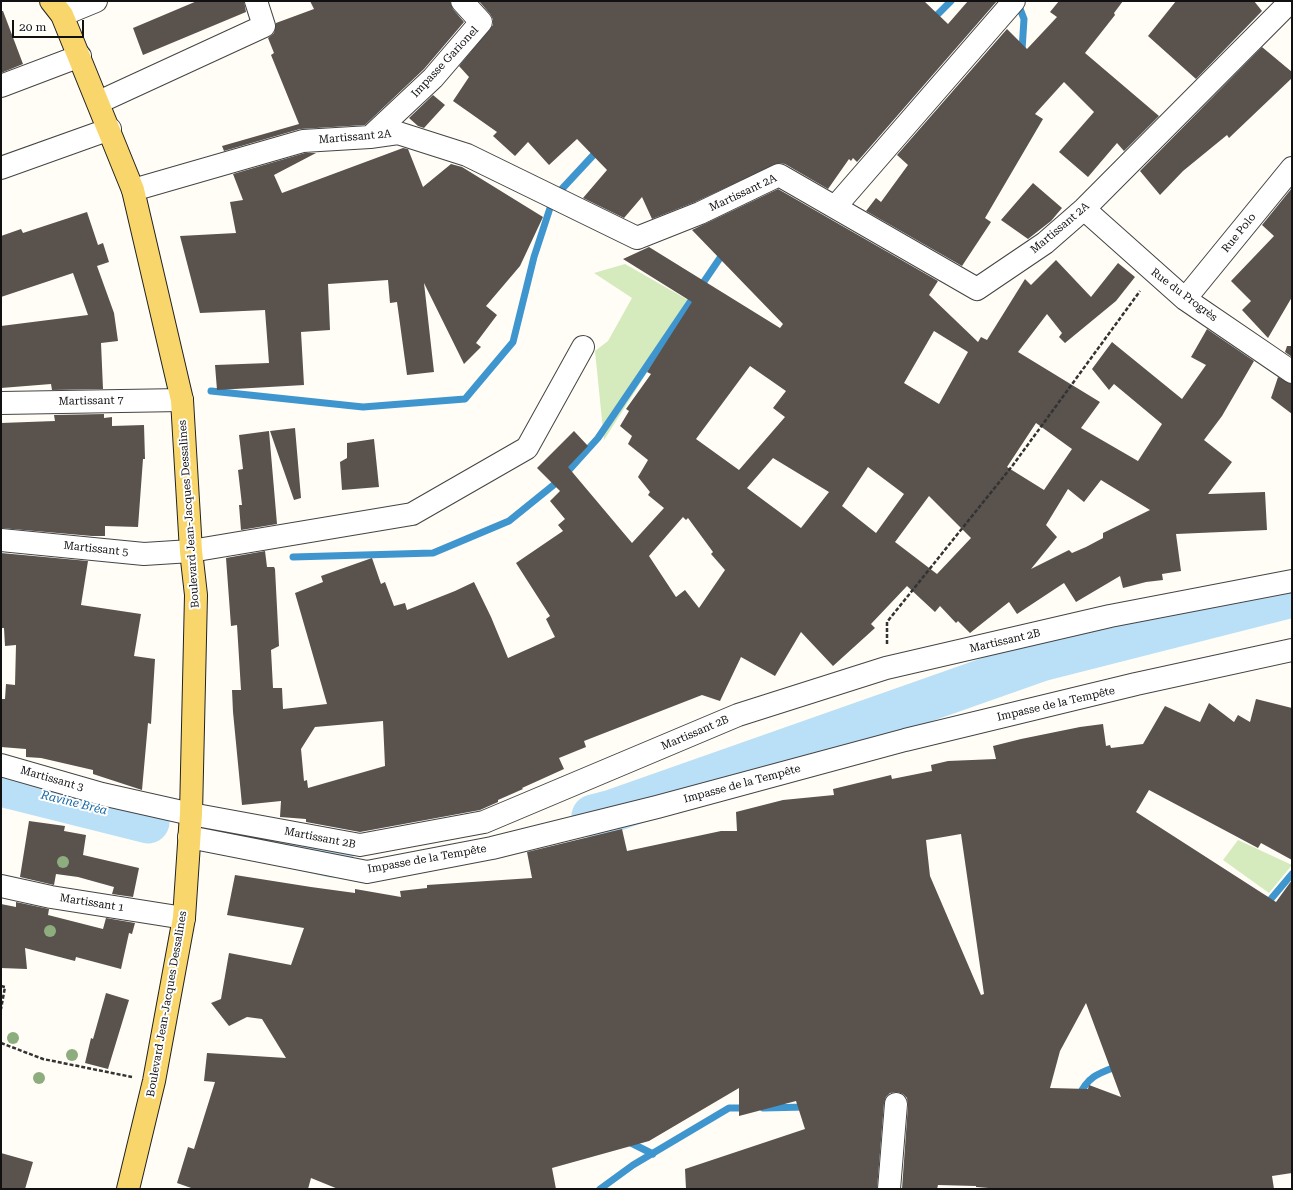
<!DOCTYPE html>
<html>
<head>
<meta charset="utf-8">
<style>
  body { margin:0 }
  #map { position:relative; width:1293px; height:1190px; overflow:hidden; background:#fffdf5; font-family:"Roboto Serif",serif }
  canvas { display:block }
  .frame { position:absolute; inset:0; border:2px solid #111; pointer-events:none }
  .scale { position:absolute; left:12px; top:20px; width:72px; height:18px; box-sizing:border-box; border:2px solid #111; border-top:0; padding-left:5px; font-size:12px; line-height:14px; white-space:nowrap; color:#111; -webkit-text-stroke:3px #fff; paint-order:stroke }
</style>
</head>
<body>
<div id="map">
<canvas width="1293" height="1190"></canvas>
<div class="frame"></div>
<div class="scale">20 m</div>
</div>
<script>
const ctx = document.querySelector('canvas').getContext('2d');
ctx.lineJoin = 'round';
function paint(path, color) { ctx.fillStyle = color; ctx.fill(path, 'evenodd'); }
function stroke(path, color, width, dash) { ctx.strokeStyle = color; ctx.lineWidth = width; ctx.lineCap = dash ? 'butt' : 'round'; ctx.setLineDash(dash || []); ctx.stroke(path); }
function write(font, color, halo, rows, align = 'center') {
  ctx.font = font + ' "Roboto Serif",serif'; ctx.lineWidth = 4; ctx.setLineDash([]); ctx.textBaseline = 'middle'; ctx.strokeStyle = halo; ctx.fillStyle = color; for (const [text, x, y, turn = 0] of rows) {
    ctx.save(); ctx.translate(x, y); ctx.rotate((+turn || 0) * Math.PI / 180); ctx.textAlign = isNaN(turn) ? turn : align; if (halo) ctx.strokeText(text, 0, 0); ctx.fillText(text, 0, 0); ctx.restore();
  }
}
paint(new Path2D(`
  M625 264 688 300H693L604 440 595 351 608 341 632 298 594 273Z
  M1238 840 1292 865 1269 893 1223 860Z`), '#d5ebbd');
stroke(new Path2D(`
  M1017 1 1024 19 1022 50 1020 53
  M932 20 951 1
  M560 191 599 149
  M211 391 363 407 465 399 513 342 534 257 550 208
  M293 557 433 553 509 521 561 479 598 438 724 252
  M1265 906 1292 874
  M1079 1096C1088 1076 1099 1073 1118 1066
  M763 1108 806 1107
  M627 1141 653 1154
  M600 1189 633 1165 729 1108H748`), '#3f96cf', 7);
stroke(new Path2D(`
  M1 785 148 822
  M593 816 612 811 1041 660 1292 596
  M240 835 332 856`), '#b9e0f7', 43);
paint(new Path2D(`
  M197 1H244L246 12 143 55 133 28Z
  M310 1H450L453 9 464 22 424 69 365 125 300 129 224 151 222 146 299 124 271 55 274 53 268 38 274 33 276 23 314 9Z
  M479 1H924L948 24 968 1H997L857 162 853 158 851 161 849 159 828 189 785 164 779 163 695 202 652 219 642 197 624 218 583 198 607 170 577 139 549 165 528 142 515 156 493 136 497 132 453 101 469 77 459 66 493 25V19L490 14Z
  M1059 1H1123L1114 13 1115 15 1085 53 1159 116 1124 151 1117 143 1088 177 1059 152 1094 112 1064 82 1035 114 1043 119 985 218 991 222 962 266 866 211 876 198 881 202 908 165 897 155 1007 29 1027 49 1057 17 1050 12Z
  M1176 1H1254L1262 11 1196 79 1148 36Z
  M1 11H3L23 64 1 73Z
  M1262 47 1292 72V78L1229 138 1227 135 1183 171 1160 195 1140 171Z
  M433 95 445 105 424 128 418 126 409 118Z
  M403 148 408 149 423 187 451 164 462 167 543 217 520 266 486 306 497 315 476 343 481 347 464 364 424 283 434 372 407 375 397 302 390 303 388 280 328 284 330 330 301 332 304 385 217 390 215 365 269 363 265 310 200 313 180 236 236 233 230 202 243 200 233 174 305 153H316L274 175 282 193Z
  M1033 183 1062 208 1051 221 1028 239 1001 220Z
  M1292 188V297L1268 338 1242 310 1251 301 1231 281 1274 236 1262 225Z
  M778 189 938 281 929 295 978 342 981 337 987 340 1025 279 1031 285 1056 260 1091 297 1118 263 1135 277 1116 301 1065 343 1059 337 1062 333 1047 314 1018 352 1100 402 1081 428 1138 461 1162 424 1114 384 1109 390 1092 369 1112 342 1182 399 1206 365 1191 357 1207 329 1254 361 1222 416 1204 440 1232 462 1208 494 1265 492 1267 530 1176 534 1181 571 1162 574 1163 580 1146 582 1123 588 1120 576 1076 602 1064 583 1017 614 1009 602 970 633 958 621 956 623 940 606 935 612 907 586 871 624 875 628 833 666 801 632 775 676 741 657 720 701 702 695 584 741 586 747 559 758 564 769 522 788 523 789 498 800V802L480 810 360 832 306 822V819L280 817 281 801 242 805 233 712 232 690H241L237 625 231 626 226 558 265 551 267 567H274L275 569 279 646 271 650 273 688H282L283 709 327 704 295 593 323 582 321 576 372 558 381 584 385 582 394 606 405 603 407 610 455 591 474 582 491 617 508 658 555 637 546 619 550 616 516 563 563 531 558 525 565 519 550 501 560 491 537 468 574 431 588 446 568 467 632 543 664 508 648 495 650 492 638 477 648 460 628 444 632 436 620 426 629 411 626 409 651 374 647 372 692 302 623 259 649 247 780 328 783 324 692 230ZM934 331 968 352 939 404 904 383ZM750 366 786 391 773 408 785 417 739 470 696 439ZM1036 423 1072 449 1044 490 1007 467ZM773 458 829 492 801 528 747 488ZM868 467 904 494 876 533 842 506ZM1101 480 1150 510 1103 533V538L1086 547 1072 553 1069 550 1031 569 1057 537 1046 525 1068 489 1084 502ZM929 496 971 538 937 574 895 542ZM683 517 686 520 688 518 713 552 711 554 725 570 699 608 685 590 676 597 649 556ZM383 721 385 766 308 788 307 780 304 781 301 749 315 727Z
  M87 212 98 245 103 243 109 262 97 266 114 313 118 341 101 343 103 389 52 390 51 384 1 388V326L88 315 73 273 1 297V236L21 229 23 233Z
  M1287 346H1292V357L1285 352Z
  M1278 377 1292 384V414L1271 398Z
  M104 414V418L112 417V426L144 425 145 459H143L138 527 105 526V536H92L1 528V423L55 421 54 415Z
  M295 428 301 498 294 500 270 431Z
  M269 431 277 524 241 530 239 505H242L238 470 243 469 239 435Z
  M374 439 379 487 342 490 340 462 347 458V443Z
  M1 553 88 561 81 605 141 614 134 656 155 659 151 724 148 723 142 790 93 774V770L41 758 26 757V749L1 747 2 699H5L6 684 15 685 16 645 5 646 4 628H1Z
  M1256 699 1292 708V860L1261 843 1258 848 1149 790 1136 812 1276 902 1292 880V1173L1272 1176 1274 1189H1001L976 1187V1186L938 1185 937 1189H902L908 1105 907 1098 903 1094 897 1092 890 1093 886 1097 884 1103 877 1189H686L685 1169 805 1129 796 1101 739 1116V1088L649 1141 552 1168 556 1189H338L311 1178 308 1189H194L177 1183 188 1147 194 1149 215 1082 204 1081 207 1053 286 1058 262 1019 247 1017 229 1026 211 1003 221 999 229 953 291 965 304 928 227 915 235 875 311 887 355 893V889L401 897 400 891 427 888V885L532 878 527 852 622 829 627 851 721 831H737L736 812 783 800 834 795 833 789 891 775 892 779 932 771 931 765 948 761 996 759 993 746 1021 739 1080 727 1103 724 1106 746 1110 745 1111 748 1143 744 1165 706 1200 722 1209 703 1234 722 1238 715 1250 722ZM961 834 984 994 981 995 930 876 926 840ZM1086 1003 1121 1097 1089 1085 1088 1089 1050 1088 1060 1051Z
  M29 821 65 826 64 831 86 835 83 855 139 868 133 897 112 894 114 887 78 877 56 874 54 885 20 877Z
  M16 902 49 909 48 915 103 929 106 918 135 923 132 934 129 933 121 969 76 957 75 961 25 948 27 969 1 968V904L16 907Z
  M106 993 129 1000 108 1069 85 1063 91 1038 93 1039Z
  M1 1153 33 1162 25 1189H1Z`), '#5a524d');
const minor = new Path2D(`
  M62 15 96 1
  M1 86 80 56
  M99 102 264 26 256 1
  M370 137 433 78 481 22 462 1
  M1 168 110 129
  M133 190 303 141 370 137 398 133 467 155 637 238 700 213 779 175 977 289 1045 243 1084 209 1291 1
  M835 207 1014 1
  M1084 209 1185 299 1292 372
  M1185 299 1292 168
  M1 403 182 400
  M1 540 144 554 191 551 412 514 527 448 583 347
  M1 765 102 794 191 814 360 845 484 822 738 715 886 668 1110 616 1292 581
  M189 837 367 872 492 848 657 807 905 740 1136 684 1292 650
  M1 886 51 897 184 918
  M889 1189 896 1104`);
const major = new Path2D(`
  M51 1 62 15 133 190 182 400 191 551 196 595 191 814 184 918 154 1081 128 1189`);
stroke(minor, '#444', 24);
stroke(major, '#222', 24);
stroke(new Path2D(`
  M887 644V622L1013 465 1140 291
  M1 986 5 987 1 1009
  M1 1043 43 1059 132 1077`), '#333', 2.5, [4, 2]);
stroke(minor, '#fff', 22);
stroke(major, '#f9d66b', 22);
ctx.fillStyle = '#8dad7f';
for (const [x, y] of [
  [63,862],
  [50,931],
  [13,1038],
  [72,1055],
  [39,1078]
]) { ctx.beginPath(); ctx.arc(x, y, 6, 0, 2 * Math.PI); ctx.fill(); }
write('11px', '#111', '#fff', [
  ["Impasse Garionel",445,62,-47],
  ["Martissant 2A",355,137,-5],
  ["Martissant 2A",743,193,-25],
  ["Martissant 2A",1060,228,-40],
  ["Rue Polo",1239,233,-51],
  ["Rue du Progrès",1184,295,37],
  ["Martissant 7",91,401,-1],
  ["Boulevard Jean-Jacques Dessalines",189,514,-94],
  ["Martissant 5",96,549,6],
  ["Martissant 2B",1005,641,-13],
  ["Impasse de la Tempête",1056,704,-13],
  ["Martissant 2B",695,733,-23],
  ["Martissant 3",52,779,16],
  ["Impasse de la Tempête",742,784,-15],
  ["Martissant 2B",320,838,11],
  ["Impasse de la Tempête",427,859,-10],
  ["Martissant 1",92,903,9],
  ["Boulevard Jean-Jacques Dessalines",167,1004,-80]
]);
write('italic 12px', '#1768a6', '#fff', [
  ["Ravine Bréa",74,803,14]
]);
</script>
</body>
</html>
